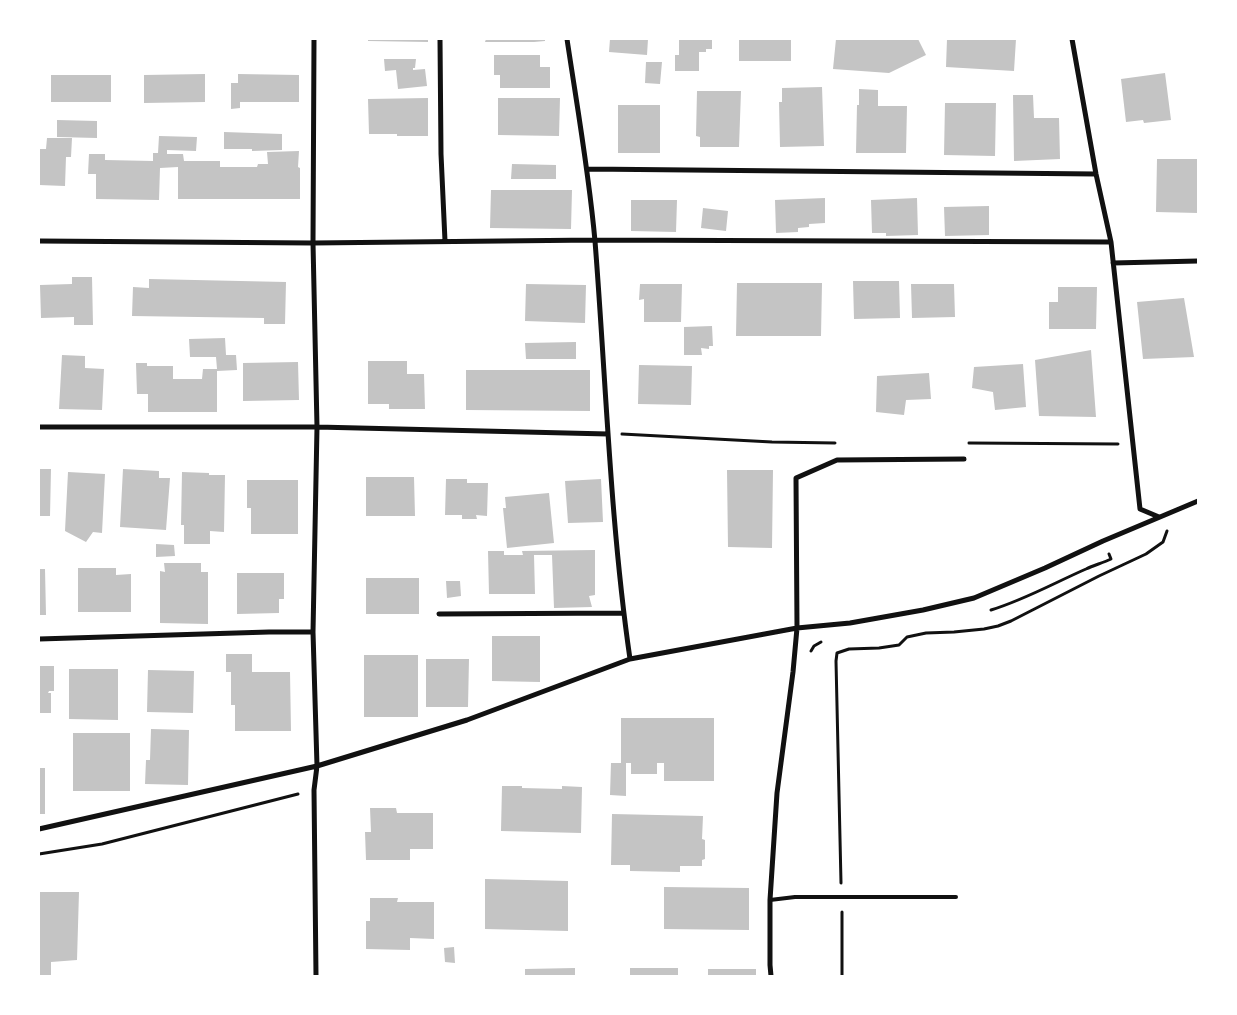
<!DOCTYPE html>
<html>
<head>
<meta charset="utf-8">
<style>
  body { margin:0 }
  #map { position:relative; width:1237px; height:1015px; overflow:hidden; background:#fff; font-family:"PT Sans",sans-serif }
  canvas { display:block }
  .frame { position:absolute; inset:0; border:40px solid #fff; pointer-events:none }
</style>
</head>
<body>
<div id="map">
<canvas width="1237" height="1015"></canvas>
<div class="frame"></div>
</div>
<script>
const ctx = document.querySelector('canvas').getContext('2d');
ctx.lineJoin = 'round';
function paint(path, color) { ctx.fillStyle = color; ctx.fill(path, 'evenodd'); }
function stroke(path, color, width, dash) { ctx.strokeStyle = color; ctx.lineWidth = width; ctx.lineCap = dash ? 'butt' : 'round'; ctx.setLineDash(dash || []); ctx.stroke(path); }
paint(new Path2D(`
  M368 39H428V42L368 41Z
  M486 39H545V41L534 42H485Z
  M610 39H648L647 55 609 52Z
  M679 39H712V49H706V52H699V71H675V55H679Z
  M739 39H791V61H739Z
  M836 39H918L926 55 889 73 833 69Z
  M947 39H1016L1014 71 946 67Z
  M494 55H540V67H550V88H500V75H494Z
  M384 59H416L415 68H413V70L425 69 427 86 398 89 396 70 385 71Z
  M646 62H662L660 84 645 83Z
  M1165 73 1171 120 1144 123 1143 120 1126 122 1121 79Z
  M205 74V102L144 103V75Z
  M238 74 299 75V102H240V108L231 109V83H238Z
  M51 75H111V102H51Z
  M822 87 824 146 780 147 779 102H782V88Z
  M859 89 878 90V106H907L906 153H856L857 105H859Z
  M697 91H741L739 147H700V137L696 136Z
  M1013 95H1033L1034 118H1059L1060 159 1014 161Z
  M428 98V136H397V134H369L368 99Z
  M498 98H560L559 136 498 135Z
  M945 103H996L995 156 944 155Z
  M618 105H660V153H618Z
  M57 120 97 121V138L57 137Z
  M224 132 282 134V150L252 151V149H224Z
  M159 136 197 137 196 151 167 150V154H183L184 161H220V167H257L258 164H268L267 152 299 151 298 167 300 168V199H178V167L160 168 159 200 96 199V174H88L89 154H105V160L153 161V153H158Z
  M47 138H72L71 157H66L65 186 39 185V149H46Z
  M1157 159H1198V213L1156 212Z
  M512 164 556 165V179H511Z
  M491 190H572L571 229 490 228Z
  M825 198V223L809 224V227L798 228V232L776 233 775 200Z
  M917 198 918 235 886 236V233H872L871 200Z
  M631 200H677L676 232 631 231Z
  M989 206V235L945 236 944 207Z
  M703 208 728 211 726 231 701 228Z
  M72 277H92L93 325H74V317L41 318 40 285 72 284Z
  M149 279 286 282 285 324H264V318L132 316 133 287 149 288Z
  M853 281H899L900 318 854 319Z
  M737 283H822L821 336H736Z
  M526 284 586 285 585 323 525 321Z
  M640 284H682L681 322H644V299L639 300Z
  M911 284H954L955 317 912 318Z
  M1058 287H1097L1096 329H1049V302H1058Z
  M1184 298 1194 357 1143 359 1137 302Z
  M712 326 713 346H709V349L701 348 702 355H684V327Z
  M225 338 226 355H236L237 370 217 371V412H148V394H137L136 363H147V366H173V379H202L203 369H217L216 357H190L189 339Z
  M576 342V359H526L525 343Z
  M1091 350 1096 417 1039 416 1035 360Z
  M62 355 85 356V368L104 369 102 410 59 409Z
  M368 361H407V374H424L425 409H389V404H368Z
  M298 362 299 400 243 401V363Z
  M1023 364 1026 407 995 410 993 392 972 388 974 367Z
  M639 365 692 366 691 405 638 404Z
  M466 370H590V411L466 410Z
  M929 373 931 399 906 400 904 415 876 412 877 376Z
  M39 469H51L50 516H39Z
  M123 469 159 471V478H170L166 530 120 527Z
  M727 470H773L772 548 728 547Z
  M68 472 105 474 102 533 93 532 86 542 65 531Z
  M182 472 209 473V475H225L224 532 210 531V544H184V525H181Z
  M366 477H414L415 516H366Z
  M446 479H467V483H488L487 516 476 515 477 519H462V515H445Z
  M601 479 603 522 568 523 565 481Z
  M247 480H298V534H251V508H247Z
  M549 493 554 543 507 548 503 508H506L505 497Z
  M156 544 174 545 175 556 156 557Z
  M595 550V595L589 596 592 607 554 608 552 555H534L535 594H489L488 551H504V555H523L522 551Z
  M164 563H201V572H208V624L160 623V571L165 572Z
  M78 568H116V575L131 574V612H78Z
  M39 569H45L46 615H39Z
  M237 573H284V599H279V613L237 614Z
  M366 578H419V614H366Z
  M446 581H460L461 596 447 598Z
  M492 636H540V682L492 681Z
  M226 654H252V672H290L291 731H235V705H231V672H226Z
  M364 655H418V717H364Z
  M426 659H469L468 707H426Z
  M39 666H54V691H49L48 693H51V713H39Z
  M69 669H118V720L69 719Z
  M148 670 194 671 193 713 147 712Z
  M621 718H714V781H664V763H657V774H631V763H626V796L610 795 611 763H621Z
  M151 729 189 730 188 785 145 784 146 760H150Z
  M73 733H130V791H73Z
  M39 768H45V814H39Z
  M502 786H522V788L562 789V786L582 787 581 833 501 831Z
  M370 808H396L397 813H433V849H410V860H366L365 832H371Z
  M612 814 703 816 702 839 705 840V859L702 860V866H680V872L630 871V865H611Z
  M485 879 568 881V931L485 929Z
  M664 887 749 888V930L664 929Z
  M39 892H79L77 960 51 962V976H39Z
  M370 898H398L397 902H434V939L410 938V950L366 949V921H370Z
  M454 947 455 963 445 962 444 948Z
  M575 968V976H525V969Z
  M630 968H678V976H630Z
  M708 969H756V976H708Z`), '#c4c4c4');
stroke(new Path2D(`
  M622 434 772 442 835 443
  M969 443 1118 444
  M991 610C1024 600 1054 583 1086 569 1094 565 1103 563 1111 559L1109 554
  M811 651 814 646 821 642
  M39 854 102 844 298 794
  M841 883 836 661 837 653 849 649 879 648 899 645 907 637 926 633 954 632 984 629 998 626 1011 621 1099 576 1146 554 1163 542 1167 531
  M842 912V976`), '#111', 3);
stroke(new Path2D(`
  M770 900 795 897H956`), '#111', 4);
stroke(new Path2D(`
  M314 39 313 243 317 427 313 632 317 766 314 790 316 976
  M440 39 441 154 445 241
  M567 39C577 106 589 173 595 241 606 380 610 521 630 659
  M1072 39 1096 174 1111 242 1140 509 1159 517
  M587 169 1096 174
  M39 241 313 243 595 240 1111 242
  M1113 263 1198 261
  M39 427H317L608 434
  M439 614 623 613
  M39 639 269 632H313
  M39 829 317 766 467 720 630 659 797 628 850 623 923 610 974 598 1045 568 1103 541 1198 501
  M771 976 770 965V900L777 793 793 672 797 628 796 478 837 460 964 459`), '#111', 5);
</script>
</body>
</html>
